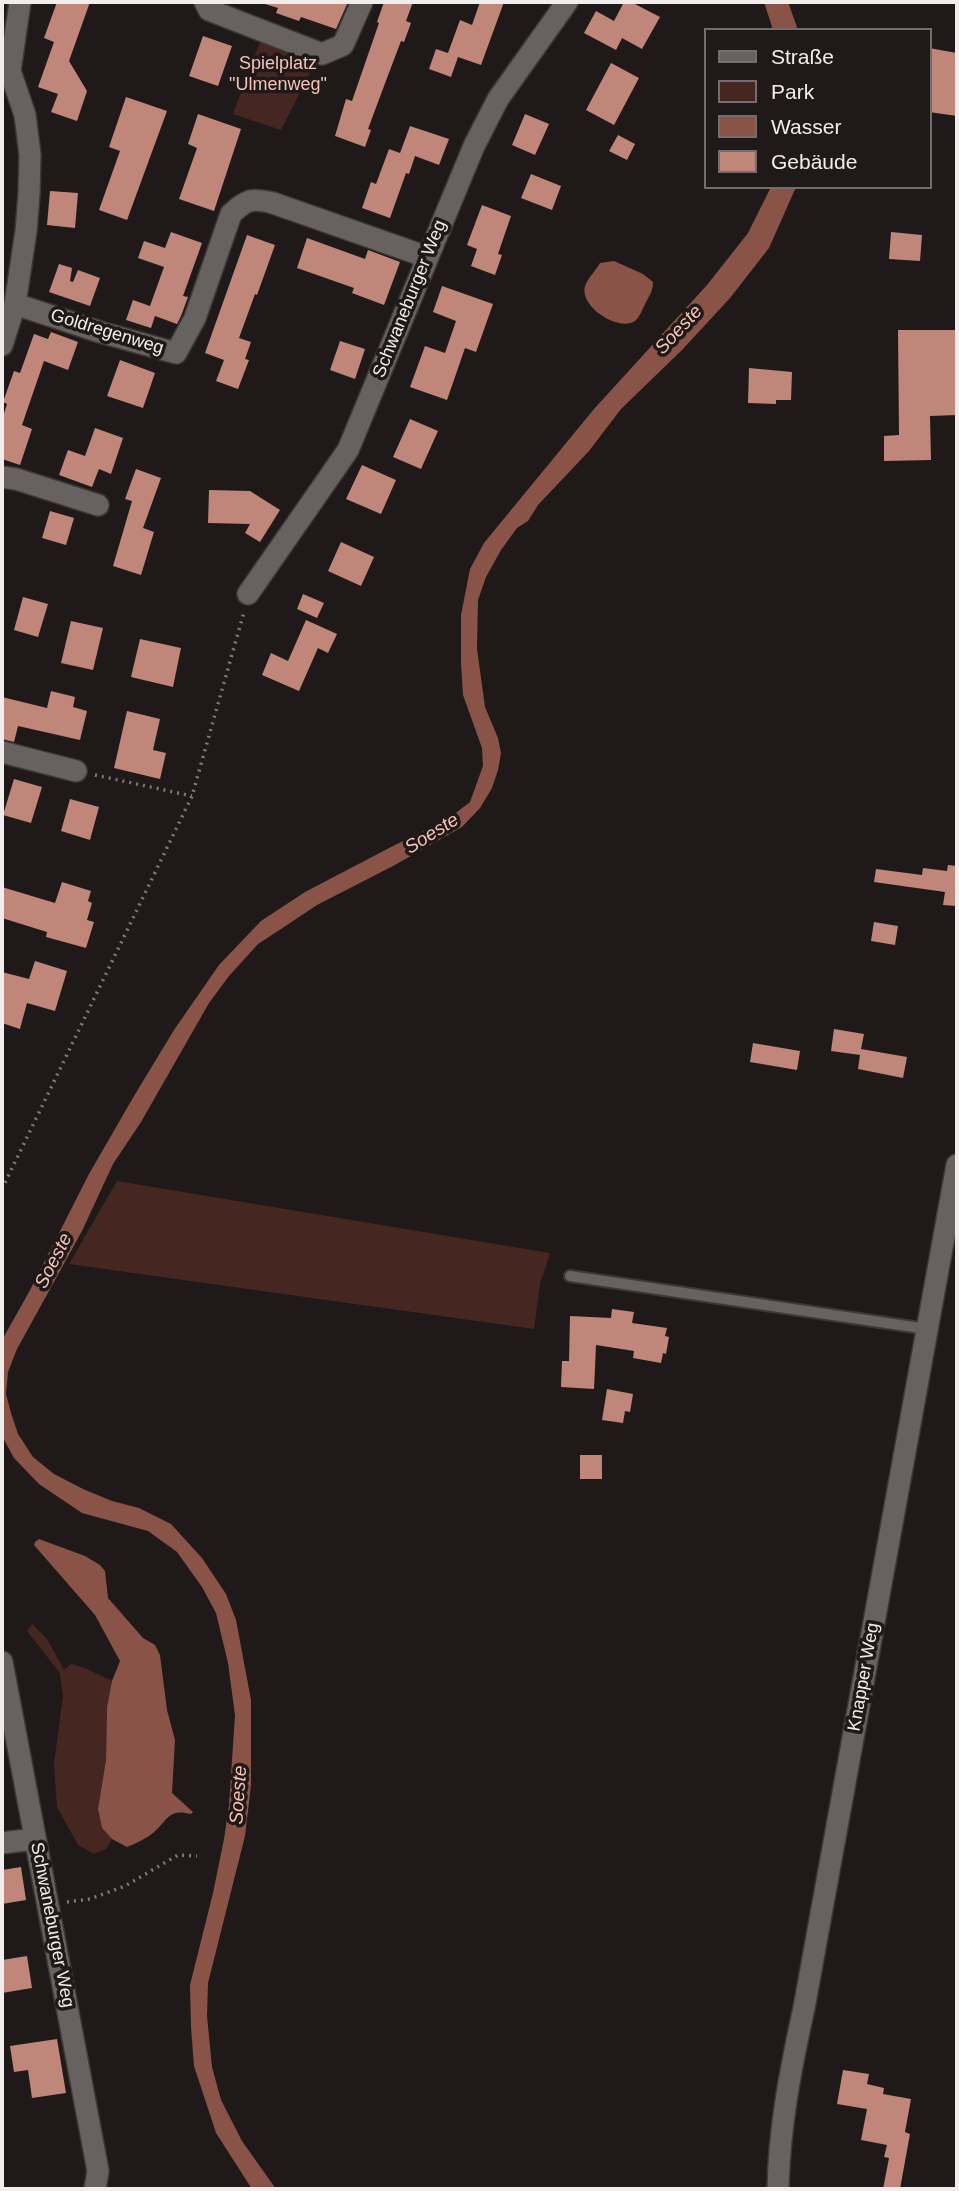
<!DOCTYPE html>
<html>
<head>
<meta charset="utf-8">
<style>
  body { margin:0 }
  #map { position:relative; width:959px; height:2191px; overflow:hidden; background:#1f1a19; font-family:Helvetica,sans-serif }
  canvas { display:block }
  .frame { position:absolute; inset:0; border:4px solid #f0edec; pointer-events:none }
  .legend { position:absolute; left:704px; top:28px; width:228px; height:161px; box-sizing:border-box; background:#1f1a19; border:2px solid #736e6d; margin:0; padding:9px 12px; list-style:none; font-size:21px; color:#f0edec }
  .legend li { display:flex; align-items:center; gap:14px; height:35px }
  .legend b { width:35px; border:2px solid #736e6d }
</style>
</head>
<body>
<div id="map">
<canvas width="959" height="2191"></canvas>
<div class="frame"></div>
<ul class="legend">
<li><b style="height:9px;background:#676260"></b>Straße</li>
<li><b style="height:19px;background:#462620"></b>Park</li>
<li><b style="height:19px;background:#895348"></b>Wasser</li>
<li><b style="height:19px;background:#bf8679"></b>Gebäude</li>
</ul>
</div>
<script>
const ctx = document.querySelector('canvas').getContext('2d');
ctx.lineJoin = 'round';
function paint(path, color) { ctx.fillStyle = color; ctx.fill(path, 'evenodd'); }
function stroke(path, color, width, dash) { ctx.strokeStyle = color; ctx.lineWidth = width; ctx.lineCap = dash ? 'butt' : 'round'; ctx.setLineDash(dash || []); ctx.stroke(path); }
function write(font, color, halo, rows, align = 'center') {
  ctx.font = font + ' Helvetica,sans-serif'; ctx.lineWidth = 7; ctx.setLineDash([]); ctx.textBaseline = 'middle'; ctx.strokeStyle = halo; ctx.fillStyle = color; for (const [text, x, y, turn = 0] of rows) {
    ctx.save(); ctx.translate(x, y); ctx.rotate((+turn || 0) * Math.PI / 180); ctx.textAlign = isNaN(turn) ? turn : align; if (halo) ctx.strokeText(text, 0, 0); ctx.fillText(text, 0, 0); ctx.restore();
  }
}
paint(new Path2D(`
  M262 37 313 59V67L281 130 233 114Z
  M117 1181 550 1253 540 1284 534 1329 69 1264Z
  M32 1624 47 1639 64 1670 71 1664 85 1668 112 1681 107 1707 106 1760 98 1809 102 1828 112 1839 106 1849 94 1854 78 1845 57 1807 54 1763 63 1697 60 1673 27 1631Z`), '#462620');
paint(new Path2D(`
  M764 2H788L798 30H773Z
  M771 187H796L769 248 730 298 682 350 621 409 589 451 538 505 528 521 517 528 501 550 486 577 478 600 477 649 485 707 498 738 501 753 498 770 492 788 480 808 462 827 393 866 317 905 281 929 258 944 229 976 209 1003 141 1122 113 1164 82 1231 17 1349 8 1372 6 1394 11 1413 18 1434 33 1457 54 1474 83 1489 112 1501 139 1508 171 1524 202 1558 226 1594 236 1620 251 1700V1785L245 1836 208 1983 207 2016 212 2067 221 2100 242 2141 276 2189H252L216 2133 194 2066 191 2027 190 1985 213 1893 224 1839 229 1805 235 1715 228 1663 216 1613 202 1587 177 1552 148 1531 82 1513 39 1484 14 1458 2 1436V1340L29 1292 89 1174 134 1096 174 1030 219 965 261 921 305 892 393 846 448 819 470 802 483 766 482 748 463 695 461 663V615L470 569 484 543 594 409 707 285 748 233Z
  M614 261 643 274 653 282C653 290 650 295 646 302 643 308 640 317 635 321 619 332 579 307 585 286 588 278 596 270 600 263Z
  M39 1539 85 1556 100 1565 105 1571 108 1598 143 1638 155 1645 160 1655 167 1710 175 1740 172 1793 193 1812 191 1814C168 1808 168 1820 153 1833 145 1839 137 1843 127 1847L112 1839 102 1828 98 1809 106 1760 107 1707 112 1681 120 1661 95 1615 34 1545 35 1542Z`), '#895348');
paint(new Path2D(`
  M57 2H90L69 61 87 91 77 121 51 112 58 94 38 87 54 42 44 38Z
  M265 2H348L336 29 301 17 299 21 276 13 278 8 265 4Z
  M384 2H413L406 21 411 23 404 42 401 41 384 86 368 129 371 130 365 147 335 136 346 99 352 101 379 23 377 22Z
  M480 2H504L481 65 458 57 451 77 429 69 436 49 448 53 460 20 472 25Z
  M624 2H631L660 17 642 49 622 38 616 50 584 33 596 11 614 21Z
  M203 36 232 46 218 86 189 76Z
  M929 48 957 53V116L929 112Z
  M611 63 639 78 614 125 586 110Z
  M126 97 167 111 127 220 99 210 120 151 109 147Z
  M198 114 241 129 214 211 179 199 197 148 188 144Z
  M525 114 549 124 535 155 512 145Z
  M410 126 449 139 439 165 415 156 409 174 406 173 390 218 362 208 371 182 376 184 389 149 400 153Z
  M618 135 635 144 627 160 609 151Z
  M531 174 561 186 552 210 521 198Z
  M50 191 78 193 75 228 47 225Z
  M482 205 511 216 498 254 502 255 495 275 471 266 477 249 467 245Z
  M171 232 202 243 183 296 188 297 181 316 177 324 155 316 151 328 126 320 133 300 150 306 164 267 138 258 144 241 165 248Z
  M891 232 922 235 920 261 889 259Z
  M247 235 275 245 257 295 255 294 239 338 251 342 245 359 249 360 238 389 216 381 224 360 205 353Z
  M307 238 365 259 368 250 400 262 384 305 352 293 354 288 297 268Z
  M59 264 72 268 70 281 73 282 78 270 100 278 90 306 49 292Z
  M442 286 493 304 476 352 465 348 447 400 410 387 425 346 445 353 456 321 433 312Z
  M898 330H956L957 415 930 416 931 460 884 461V436L899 435Z
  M51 332 78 342 68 370 44 361 22 425 32 429 20 465 2 459V420L7 404 3 402 14 371 20 373 34 334 48 339Z
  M340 341 365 349 355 379 330 370Z
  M120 360 155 373 143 408 107 396Z
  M749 368 792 372 791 400H776V404L748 403Z
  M410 419 438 431 421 469 393 457Z
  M95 428 123 438 111 474 99 469 92 487 59 475 68 450 85 456Z
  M362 465 396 480 381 514 346 499Z
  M136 469 161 478 143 528 154 532 141 575 113 566 132 501 125 499Z
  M209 490 250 491 280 510 260 542 245 533 250 524 208 523Z
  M50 511 74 518 66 545 42 538Z
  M341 542 374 557 361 586 328 571Z
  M303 594 324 603 317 618 297 609Z
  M23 597 48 604 38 637 14 630Z
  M306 620 337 634 328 653 318 648 299 691 262 675 271 653 288 661Z
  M71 621 103 628 93 670 61 663Z
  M140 639 181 648 173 687 131 677Z
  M51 691 75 697 73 707 87 711 80 740 18 726 14 742 2 739V697L47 708Z
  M127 711 160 719 153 750 166 753 160 779 114 768Z
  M14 779 42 787 31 823 3 815Z
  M70 799 99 807 90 840 61 831Z
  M948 865 957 866V906L943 905 945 892 874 882 876 869 922 875 923 868 947 871Z
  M62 882 91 891 88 901 92 903 87 920 94 922 86 948 46 937 47 932 2 918V887L55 903Z
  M874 922 898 926 895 945 871 941Z
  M35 961 67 971 55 1011 27 1003 20 1029 2 1023V972L29 979Z
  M834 1029 864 1034 861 1049 907 1057 903 1078 858 1069 860 1055 831 1051Z
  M753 1043 800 1051 797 1070 750 1062Z
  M612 1309 634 1312 632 1323 667 1328 665 1336 669 1337 666 1354 663 1353 661 1363 633 1358 634 1351 596 1345 594 1389 561 1387 562 1361H569L570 1316 611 1318Z
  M607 1389 633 1394 630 1412 625 1411 623 1423 602 1420Z
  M580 1455H602V1479H580Z
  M21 1867 26 1900 2 1904V1870Z
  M27 1956 32 1988 2 1993V1960Z
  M57 2039 66 2093 32 2098 28 2070 14 2072 10 2046Z
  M843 2070 869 2074 867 2084 884 2088 883 2094 911 2099 905 2132 910 2134 900 2189H883L889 2158 884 2157 887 2145 861 2140 867 2109 837 2104Z`), '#bf8679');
const service = new Path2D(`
  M570 1276 927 1329`);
const minor = new Path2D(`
  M205 2 209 10 322 54 343 45 362 2
  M15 304 100 332 176 353 195 318 231 214C247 199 251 198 273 203L427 257
  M2 345 15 304 26 231 29 194 30 155 25 115 10 71 20 2
  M2 477 16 479 98 505
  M248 594 348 450 474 146 498 99 567 2
  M2 752 76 771
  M2 1662 98 2171 95 2189
  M2 1843 35 1839
  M778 2189C779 2128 791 2067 804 2008L957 1165`);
stroke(service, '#3b3838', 14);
stroke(minor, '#3b3838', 24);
stroke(new Path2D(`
  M95 775 192 796
  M2 1189 192 796 244 612
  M67 1902 90 1899 125 1886 178 1855 197 1856`), '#7d7978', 3.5, [2, 5]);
stroke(service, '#676260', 10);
stroke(minor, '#676260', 21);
write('18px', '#f7c2b7', '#1f1a19', [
  ["Spielplatz",278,64],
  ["\"Ulmenweg\"",278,85]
]);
write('18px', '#f0edec', '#1f1a19', [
  ["Schwaneburger Weg",410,299,-68],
  ["Goldregenweg",107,332,17],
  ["Knapper Weg",864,1677,-80],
  ["Schwaneburger Weg",52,1925,79]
]);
write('italic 19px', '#f8c4b8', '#1f1a19', [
  ["Soeste",679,330,-47],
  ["Soeste",432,834,-32],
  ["Soeste",54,1261,-63],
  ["Soeste",239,1795,-86]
]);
</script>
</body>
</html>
